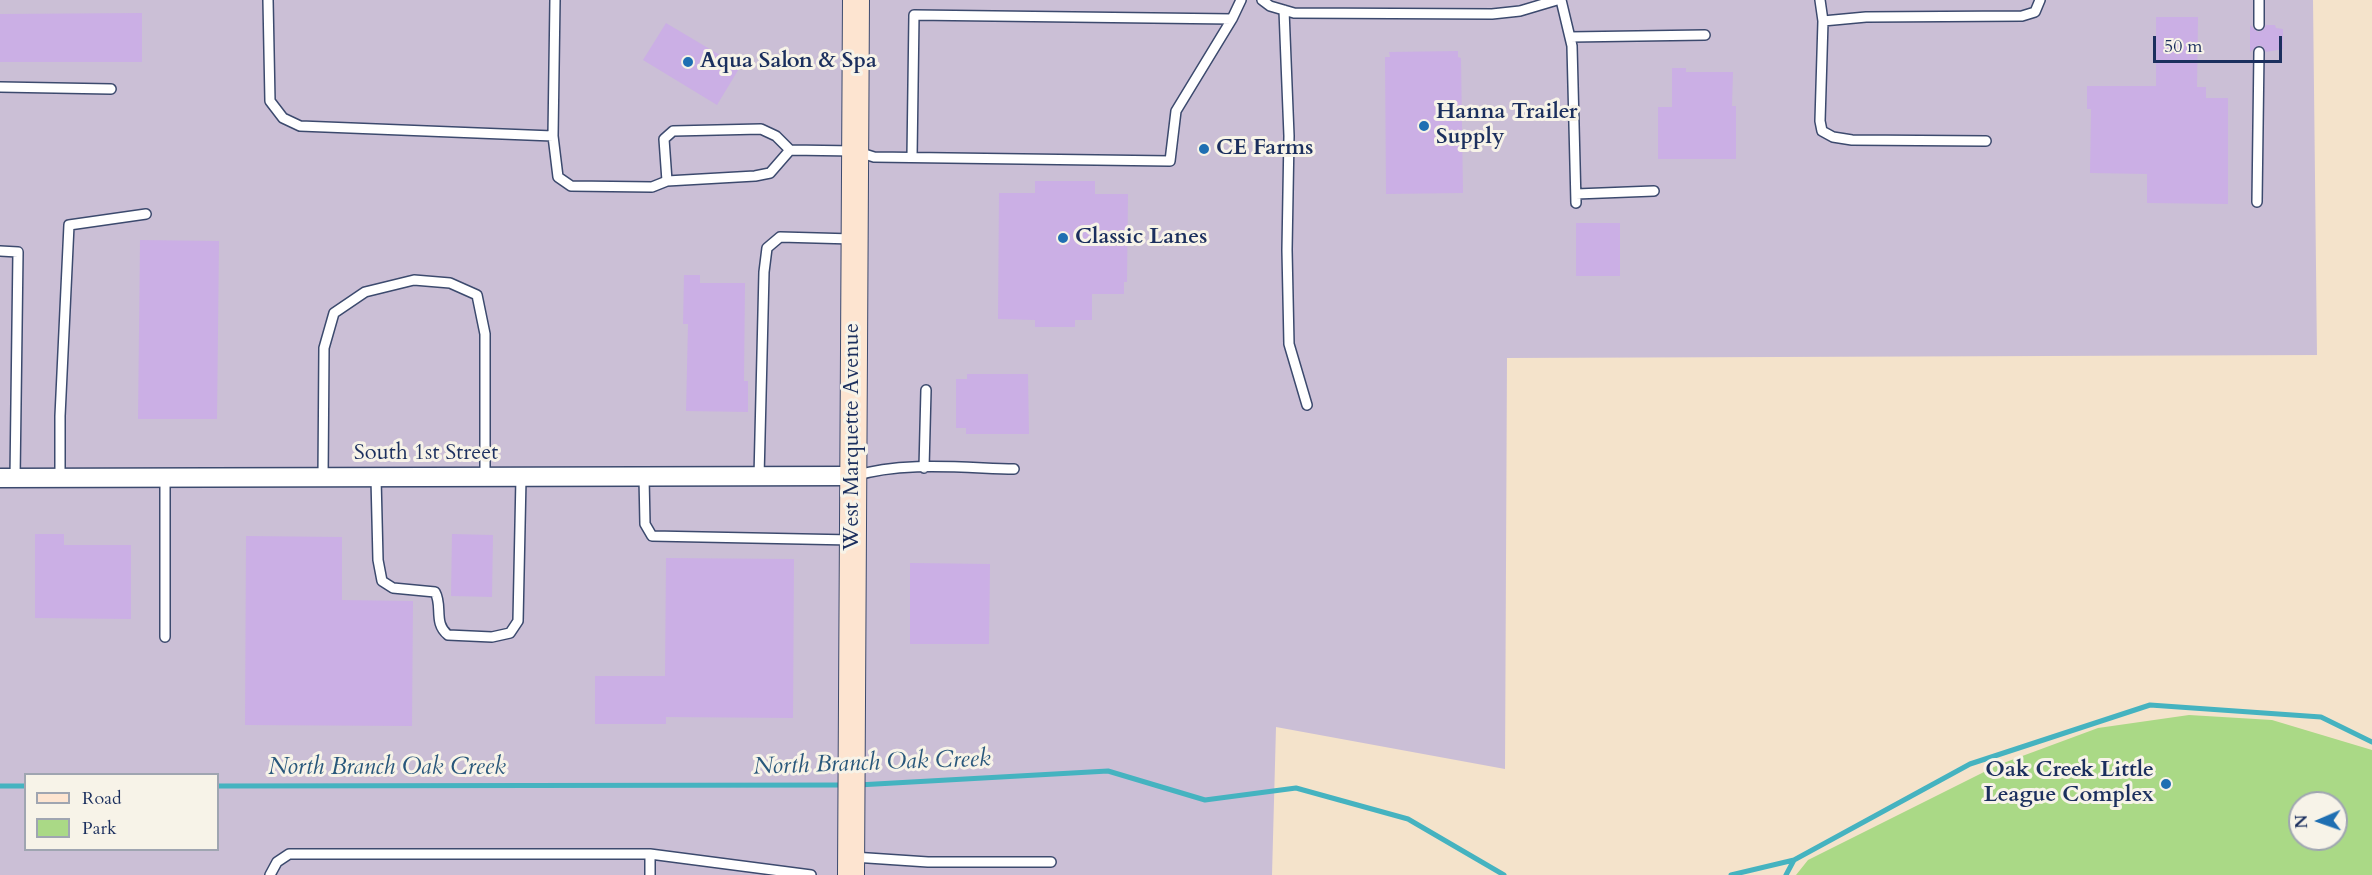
<!DOCTYPE html>
<html>
<head>
<meta charset="utf-8">
<style>
  body { margin:0 }
  #map { position:relative; width:2372px; height:875px; overflow:hidden; background:#f4e3cb; font-family:Cardo,serif }
  canvas { display:block }
  .legend { position:absolute; left:24px; top:773px; width:195px; height:78px; box-sizing:border-box; background:#f7f3e8; border:2px solid #9fa5b1; margin:0; padding:8px 10px; list-style:none; font-size:18px; color:#1b2f5e }
  .legend li { display:flex; align-items:center; gap:12px; height:30px }
  .legend b { width:30px; border:2px solid #9fa5b1 }
  .north { position:absolute; left:2288px; top:791px; width:60px; height:60px; box-sizing:border-box; background:#f7f3e8; border:2px solid #9fa5b1; border-radius:50%; rotate:268deg; font-size:16px; font-weight:700; line-height:24px; text-align:center; color:#1b2f5e }
  .north::after { content:''; display:block; margin:auto; width:21px; height:27px; background:#1f6fb2; clip-path:polygon(50% 0,100% 100%,50% 72%,0 100%) }
  .scale { position:absolute; left:2153px; top:36px; width:129px; height:27px; box-sizing:border-box; border:3px solid #1b2f5e; border-top:0; padding-left:8px; font-size:18px; line-height:21px; white-space:nowrap; color:#1b2f5e; -webkit-text-stroke:4px #f7f3e8; paint-order:stroke }
</style>
</head>
<body>
<div id="map">
<canvas width="2372" height="875"></canvas>
<ul class="legend">
<li><b style="height:8px;background:#fde4d0"></b>Road</li>
<li><b style="height:16px;background:#aad986"></b>Park</li>
</ul>
<div class="north">N</div>
<div class="scale">50 m</div>
</div>
<script>
const ctx = document.querySelector('canvas').getContext('2d');
ctx.lineJoin = 'round';
function paint(path, color) { ctx.fillStyle = color; ctx.fill(path, 'evenodd'); }
function stroke(path, color, width, dash) { ctx.strokeStyle = color; ctx.lineWidth = width; ctx.lineCap = dash ? 'butt' : 'round'; ctx.setLineDash(dash || []); ctx.stroke(path); }
function write(font, color, halo, rows, align = 'center') {
  ctx.font = font + ' Cardo,serif'; ctx.lineWidth = 6; ctx.setLineDash([]); ctx.textBaseline = 'middle'; ctx.strokeStyle = halo; ctx.fillStyle = color; for (const [text, x, y, turn = 0] of rows) {
    ctx.save(); ctx.translate(x, y); ctx.rotate((+turn || 0) * Math.PI / 180); ctx.textAlign = isNaN(turn) ? turn : align; if (halo) ctx.strokeText(text, 0, 0); ctx.fillText(text, 0, 0); ctx.restore();
  }
}
paint(new Path2D(`
  M0 0H2313L2317 355 1507 358 1505 769 1276 727 1272 875H0ZM26 774H218V850H26Z`), '#cbbfd6');
paint(new Path2D(`
  M2189 715 2272 720 2372 750V875H1796L1808 860 1998 765 2098 728ZM2300 803H2336V839H2300Z`), '#aad986');
stroke(new Path2D(`
  M858 785 1108 771 1205 800 1296 788 1408 819 1504 875
  M0 786H26
  M218 786 846 785
  M1731 875 1794 860 1970 764 2150 705 2321 717 2372 742
  M1786 875 1794 860`), '#45b3c0', 5);
paint(new Path2D(`
  M142 13V62H0V14Z
  M2156 17H2198L2197 87H2206V98H2228V204L2147 203V174L2090 173 2091 109H2087V86H2156Z
  M666 23 740 67 717 105 643 60Z
  M2250 25 2258 32 2263 30 2266 25H2275L2276 28 2283 29V49L2266 52 2263 47 2259 45 2250 52Z
  M1458 51V57L1461 58 1463 193 1386 194 1385 57H1390L1389 52Z
  M1672 68H1686V72H1733L1732 106H1736V159H1658V107H1672Z
  M1035 181H1095V194H1128L1127 282H1124V294H1092V320H1075V327H1035V320L998 319 999 193H1035Z
  M1576 223H1620V276H1576Z
  M140 240 219 241 217 419H138Z
  M684 275H700V283H745L744 381H748V412L686 411 688 324H683Z
  M967 374H1028L1029 434H966V428H956V379H967Z
  M35 534H64V545H131V619L35 618Z
  M452 534 493 535 492 597 451 596Z
  M246 536 342 537V600L413 601 412 726 245 725Z
  M666 558 794 559 793 718 666 717V724H595V676H665Z
  M910 563 990 564 989 644H910Z`), '#cbafe5');
const lane = new Path2D(`
  M268 0 270 101 283 118 300 126 553 136 555 0
  M1262 0 1270 6 1294 13 1492 14 1520 11 1557 0
  M1561 0 1572 46 1576 203
  M1820 0 1823 21 1820 121 1822 131 1833 137 1852 140 1986 141
  M1284 10 1289 136 1287 250 1289 344 1307 405
  M1823 21 1866 17 2022 16 2035 12 2040 0
  M2259 25V0
  M1570 37 1705 35
  M0 87 111 89
  M553 136 558 177 571 186 652 187 667 181 755 176 770 173 790 150 855 151 874 157 1170 161 1176 111 1232 19 1241 0
  M912 157 914 15 1232 19
  M667 181 664 139 673 131 761 129 776 136 790 150
  M1576 194 1654 191
  M2257 202 2259 52
  M0 251 18 252 15 478
  M924 468 926 390
  M855 476C902 461 965 468 1014 469
  M644 477 645 524 652 536 852 540
  M759 477 764 272 767 248 780 237 853 239
  M60 478V416L69 225 146 214
  M323 478 324 348 334 313 365 292 414 280 450 283 477 295 485 334V478
  M376 478 378 560 382 581 393 588 435 592C443 606 433 623 448 635L492 637 510 633 518 621 521 478
  M165 637V478
  M853 857 928 862H1051
  M270 875 277 862 289 854H650L811 875
  M650 875V854`);
const street = new Path2D(`
  M0 478 852 476`);
const secondary = new Path2D(`
  M851 875 856 0`);
stroke(lane, '#3c4a6e', 12);
stroke(street, '#3c4a6e', 21);
stroke(secondary, '#3c4a6e', 28);
stroke(lane, '#fff', 9);
stroke(street, '#fff', 18);
stroke(secondary, '#fde4d0', 26);
for (const [x, y, r, color] of [
  [688,62,6,"#1f6fb2"],
  [1424,126,6,"#1f6fb2"],
  [1204,149,6,"#1f6fb2"],
  [1063,238,6,"#1f6fb2"],
  [2166,784,6,"#1f6fb2"]
]) { const dot = new Path2D(); dot.arc(x, y, r, 0, 2 * Math.PI); ctx.fillStyle = color; ctx.fill(dot); stroke(dot, '#f7f3e8', 2); }
write('bold 22px', '#1b2f5e', '#f7f3e8', [
  ["Aqua Salon & Spa",700,62],
  ["Hanna Trailer",1436,113],
  ["Supply",1436,138],
  ["CE Farms",1216,149],
  ["Classic Lanes",1075,238],
  ["Oak Creek Little",2154,771,"right"],
  ["League Complex",2154,796,"right"]
], 'left');
write('22px', '#1b2f5e', '#f7f3e8', [
  ["West Marquette Avenue",853,437,-90],
  ["South 1st Street",426,454]
]);
write('italic 24px', '#28577b', '#f7f3e8', [
  ["North Branch Oak Creek",872,764,-2],
  ["North Branch Oak Creek",387,768]
]);
</script>
</body>
</html>
